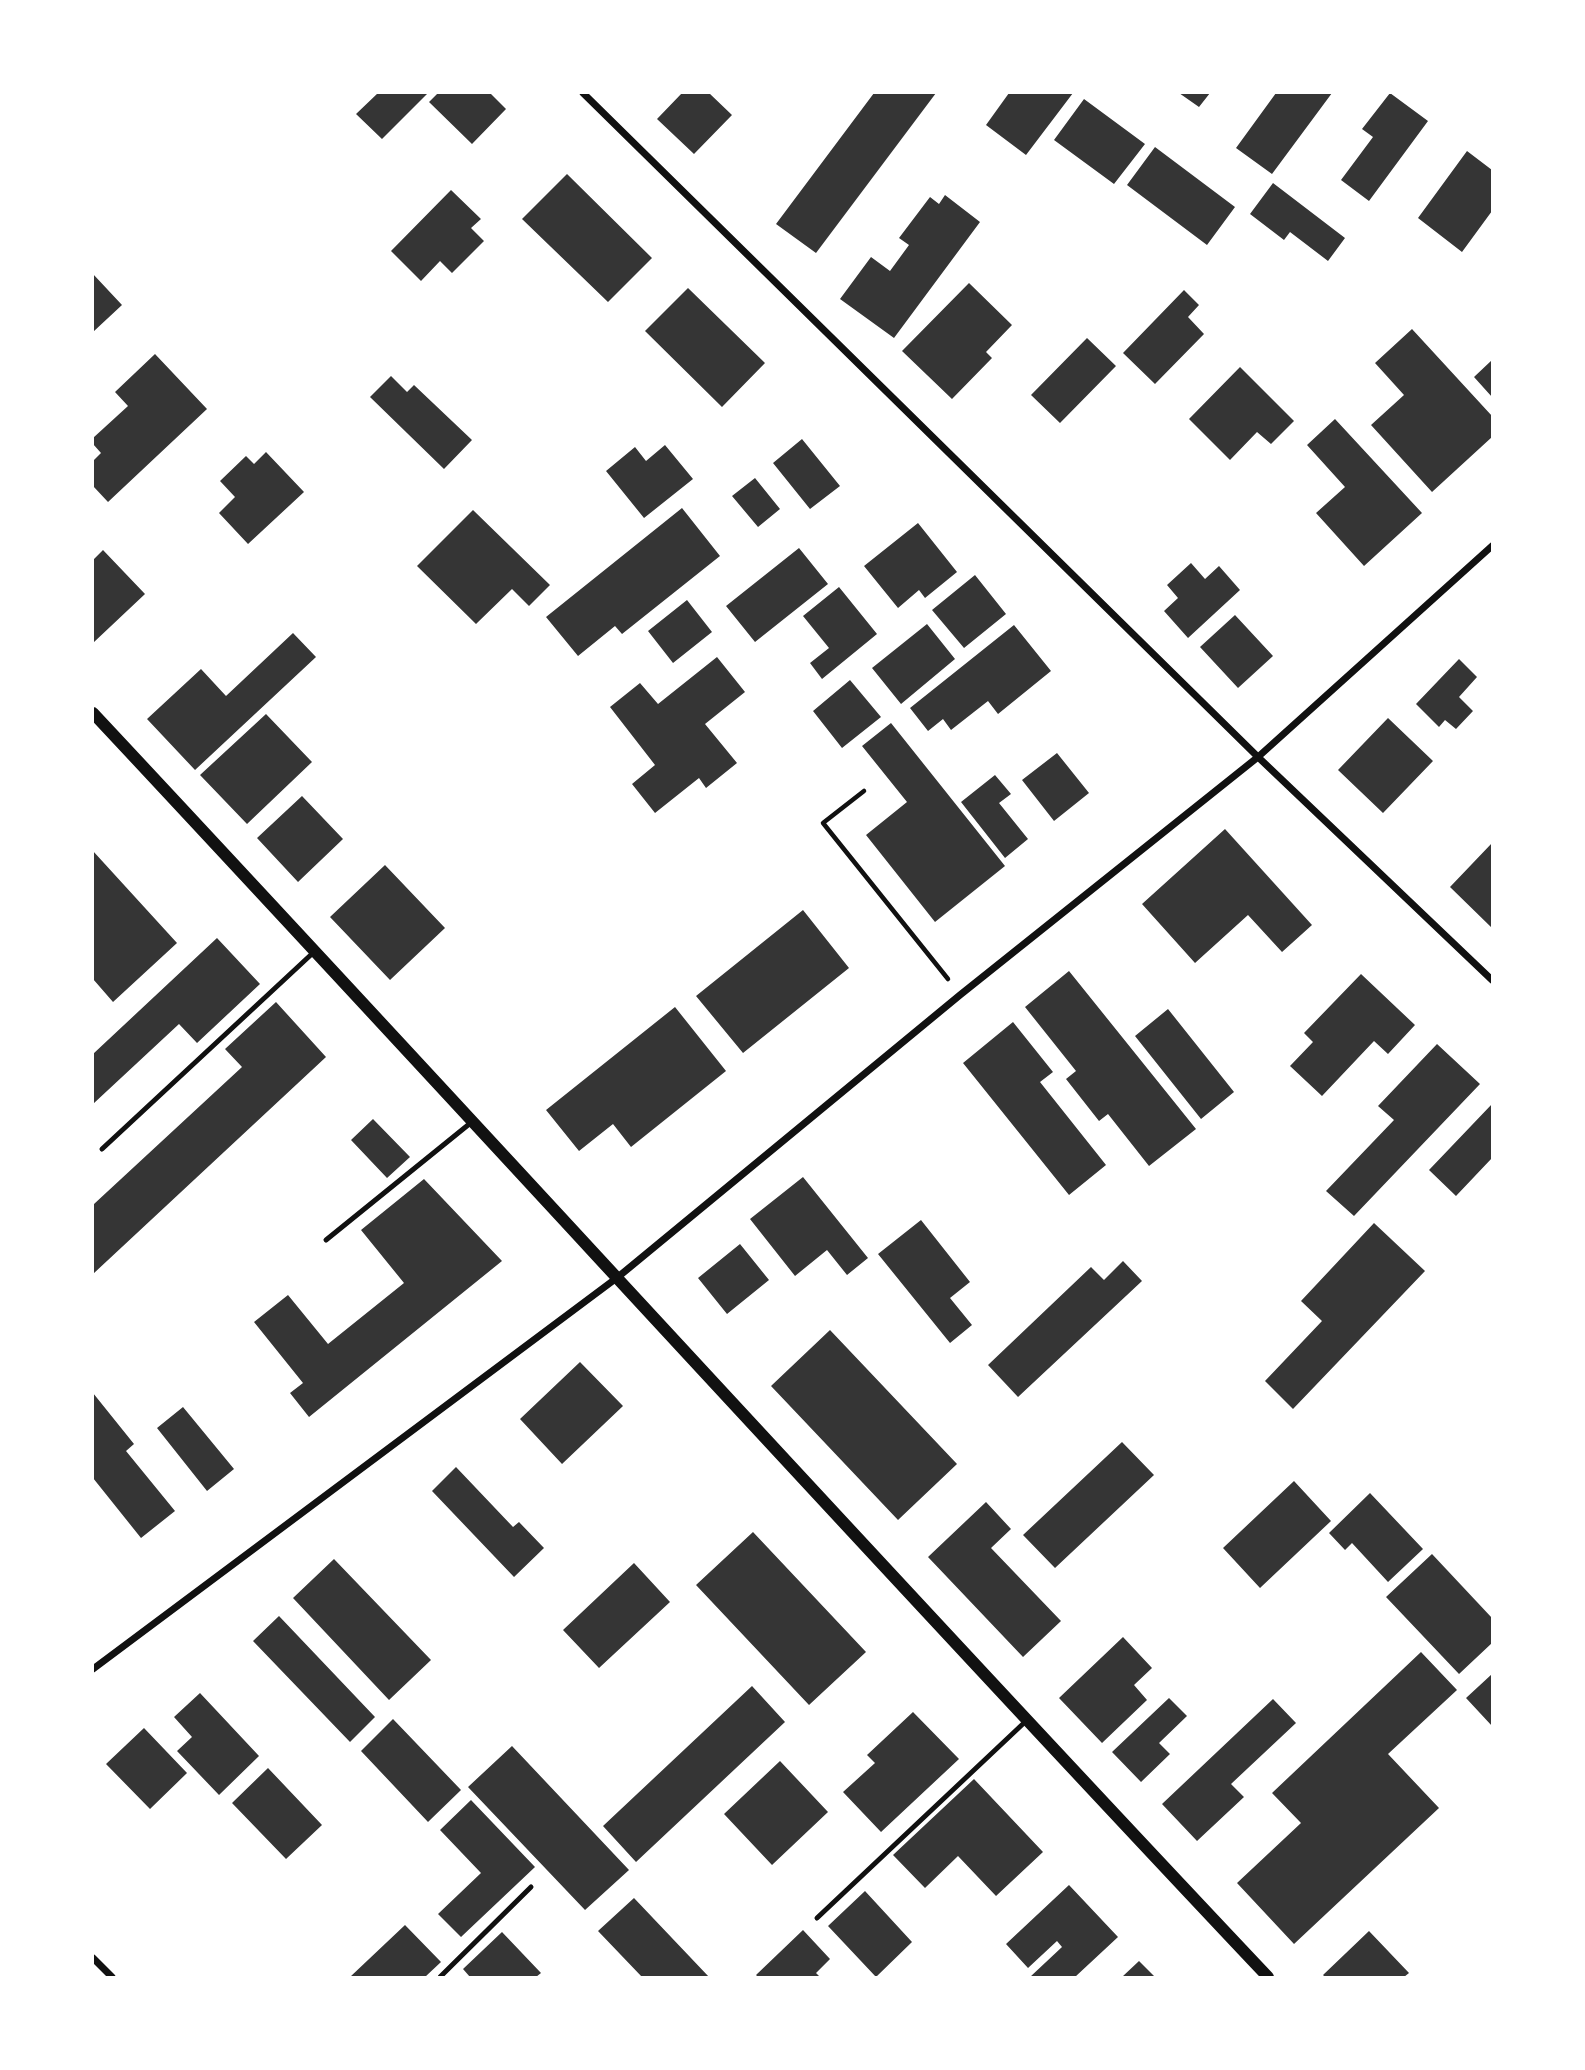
<!DOCTYPE html>
<html>
<head>
<meta charset="utf-8">
<style>
  body { margin:0 }
  #map { position:relative; width:1585px; height:2070px; overflow:hidden; background:#fff; font-family:Mulish,sans-serif }
  canvas { display:block }
  .frame { position:absolute; inset:0; border:94px solid #fff; pointer-events:none }
</style>
</head>
<body>
<div id="map">
<canvas width="1585" height="2070"></canvas>
<div class="frame"></div>
</div>
<script>
const ctx = document.querySelector('canvas').getContext('2d');
ctx.lineJoin = 'round';
function paint(path, color) { ctx.fillStyle = color; ctx.fill(path, 'evenodd'); }
function stroke(path, color, width, dash) { ctx.strokeStyle = color; ctx.lineWidth = width; ctx.lineCap = dash ? 'butt' : 'round'; ctx.setLineDash(dash || []); ctx.stroke(path); }
paint(new Path2D(`
  M378 93H428L382 139 356 114Z
  M438 93H490L506 109 472 144 429 102Z
  M682 93H709L732 115 694 154 657 119Z
  M874 93H936L816 253 776 224Z
  M1009 93H1073L1026 155 986 125Z
  M1179 93H1210L1199 107Z
  M1276 93H1332L1272 174 1236 148Z
  M1390 93 1428 121 1369 201 1341 180 1373 137 1362 129Z
  M1084 99 1145 144 1114 184 1054 140Z
  M1155 147 1235 207 1207 245 1127 185Z
  M1467 151 1492 170V211L1462 252 1418 218Z
  M567 174 652 258 608 302 522 219Z
  M1273 183 1345 238 1328 261 1290 232 1284 240 1250 214Z
  M451 190 481 219 471 228 484 241 452 273 440 261 421 281 391 251Z
  M945 195 980 222 894 338 840 299 871 257 890 271 909 245 899 238 930 197 939 204Z
  M93 274 122 305 93 332Z
  M969 283 1012 325 986 352 992 358 952 399 902 351Z
  M688 288 765 363 722 407 645 331Z
  M1184 290 1199 305 1188 317 1204 334 1155 384 1123 353Z
  M1412 329 1492 416V437L1432 492 1371 425 1404 395 1375 363Z
  M1087 338 1116 366 1060 423 1031 395Z
  M155 354 207 409 108 502 93 486V461L101 453 93 444V438L128 406 115 392Z
  M1492 360V397L1474 377Z
  M1240 367 1294 421 1271 444 1257 432 1230 460 1189 419Z
  M391 376 407 392 414 385 472 440 444 469 370 397Z
  M1335 419 1422 513 1364 566 1316 513 1345 487 1307 445Z
  M802 439 840 486 810 509 773 463Z
  M665 445 693 479 644 518 606 471 635 447 646 461Z
  M266 452 304 492 248 544 219 513 235 497 220 481 246 456 254 464Z
  M755 478 780 509 758 527 732 496Z
  M682 508 720 556 622 634 615 626 578 656 546 617Z
  M473 510 550 585 529 606 512 589 476 624 417 566Z
  M918 523 957 572 925 598 919 590 898 608 864 566Z
  M799 548 828 584 755 642 726 606Z
  M103 550 145 594 93 643V560Z
  M1191 563 1205 579 1219 566 1240 590 1188 638 1164 611 1178 598 1167 585Z
  M975 575 1006 614 964 648 932 610Z
  M839 587 877 634 822 679 810 663 829 648 803 616Z
  M687 600 712 632 673 663 648 631Z
  M1235 615 1273 656 1238 688 1200 647Z
  M927 624 955 659 901 704 872 668Z
  M1014 625 1051 671 998 714 988 701 951 730 943 719 928 731 910 708Z
  M293 633 316 657 195 770 147 719 201 669 226 696Z
  M717 657 745 692 705 724 737 763 706 788 699 778 655 813 632 784 655 765 610 707 640 683 658 704Z
  M1459 659 1477 677 1459 697 1473 711 1456 729 1445 720 1439 727 1416 704Z
  M850 680 881 717 842 748 813 711Z
  M266 714 312 762 247 824 200 775Z
  M1388 718 1433 761 1383 813 1338 770Z
  M891 723 1005 866 935 922 866 835 907 802 862 746Z
  M1057 753 1089 793 1054 821 1022 780Z
  M995 775 1011 794 999 803 1028 839 1005 858 961 802Z
  M302 796 343 839 298 882 257 838Z
  M1225 829 1312 925 1282 952 1248 915 1195 963 1142 904Z
  M1492 843V928L1450 887Z
  M93 851 177 943 113 1002 93 979Z
  M385 865 445 928 390 980 330 917Z
  M803 910 849 968 743 1053 696 996Z
  M217 938 260 984 197 1043 179 1024 93 1104V1054Z
  M1069 971 1196 1129 1149 1166 1108 1114 1099 1121 1066 1079 1076 1071 1025 1007Z
  M1361 974 1415 1025 1388 1054 1374 1041 1322 1096 1290 1066 1313 1042 1304 1033Z
  M276 1002 326 1057 93 1274V1203L94 1204 242 1067 225 1049Z
  M675 1007 726 1071 631 1147 613 1124 579 1151 546 1110Z
  M1168 1009 1234 1092 1201 1119 1135 1036Z
  M1013 1022 1053 1072 1040 1082 1106 1165 1069 1195 963 1063Z
  M1437 1044 1480 1084 1354 1216 1326 1191 1394 1120 1378 1106Z
  M1492 1104V1158L1456 1196 1429 1170Z
  M373 1119 410 1157 387 1178 351 1140Z
  M803 1177 868 1258 847 1275 827 1250 795 1276 750 1219Z
  M424 1179 502 1261 309 1417 290 1393 303 1383 254 1322 288 1295 328 1344 404 1283 361 1230Z
  M921 1220 970 1282 950 1298 972 1325 950 1343 878 1254Z
  M1374 1223 1425 1271 1293 1409 1265 1381 1322 1321 1301 1301Z
  M740 1244 769 1280 727 1314 698 1278Z
  M1123 1261 1142 1281 1018 1397 988 1365 1091 1267 1104 1280Z
  M830 1330 957 1464 898 1520 771 1386Z
  M580 1362 623 1406 562 1464 520 1419Z
  M93 1393 134 1444 126 1451 175 1511 141 1538 93 1478Z
  M183 1407 234 1469 207 1491 157 1428Z
  M1122 1442 1154 1475 1055 1568 1023 1535Z
  M456 1467 513 1527 519 1522 544 1548 514 1577 432 1491Z
  M1294 1481 1331 1521 1260 1588 1223 1548Z
  M1370 1493 1423 1549 1388 1582 1352 1543 1345 1550 1329 1533Z
  M986 1502 1011 1529 991 1548 1061 1621 1023 1657 928 1557Z
  M753 1532 866 1652 809 1705 696 1585Z
  M1432 1554 1492 1618V1643L1459 1674 1386 1597Z
  M334 1559 431 1660 389 1700 293 1598Z
  M634 1563 670 1602 599 1668 563 1630Z
  M279 1616 375 1717 350 1742 253 1641Z
  M1123 1637 1152 1668 1134 1685 1147 1700 1102 1743 1059 1698Z
  M1421 1652 1457 1690 1388 1754 1439 1808 1294 1944 1237 1883 1301 1823 1272 1793Z
  M1492 1674V1726L1466 1698Z
  M752 1686 785 1722 636 1862 603 1826Z
  M200 1693 259 1756 219 1795 177 1751 192 1737 174 1717Z
  M1169 1698 1187 1716 1159 1743 1170 1754 1141 1782 1112 1752Z
  M1273 1699 1296 1723 1231 1784 1244 1797 1197 1841 1162 1804Z
  M913 1712 959 1759 881 1832 843 1792 875 1763 867 1755Z
  M393 1719 461 1790 428 1822 361 1751Z
  M144 1728 187 1773 150 1809 106 1764Z
  M512 1746 629 1870 585 1910 468 1787Z
  M780 1761 828 1812 772 1865 724 1814Z
  M268 1768 322 1825 286 1859 232 1803Z
  M974 1779 1043 1852 996 1896 958 1856 925 1888 893 1855Z
  M471 1800 535 1867 461 1937 438 1914 481 1873 440 1830Z
  M1069 1885 1118 1937 1075 1977H1030L1062 1947 1057 1941 1028 1968 1006 1944Z
  M865 1891 912 1942 876 1977 828 1926Z
  M634 1898 709 1977H642L598 1931Z
  M405 1925 441 1962 425 1977H350Z
  M803 1930 830 1959 816 1973 820 1977H758L756 1975Z
  M1369 1931 1409 1973 1404 1977H1325L1323 1975Z
  M502 1932 541 1973 536 1977H470L463 1969Z
  M1139 1961 1155 1977H1122Z`), '#353535');
stroke(new Path2D(`
  M864 791 823 823 948 979`), '#111', 4.5);
stroke(new Path2D(`
  M102 1149 315 951
  M326 1240 473 1121
  M817 1918 1026 1721
  M440 1977 531 1887`), '#111', 5);
stroke(new Path2D(`
  M583 93 1258 757 1492 980
  M93 1669 618 1277 960 995 1258 757 1492 546
  M93 1958 112 1977`), '#111', 7);
stroke(new Path2D(`
  M93 713C486 1133 873 1559 1268 1977`), '#111', 12);
</script>
</body>
</html>
